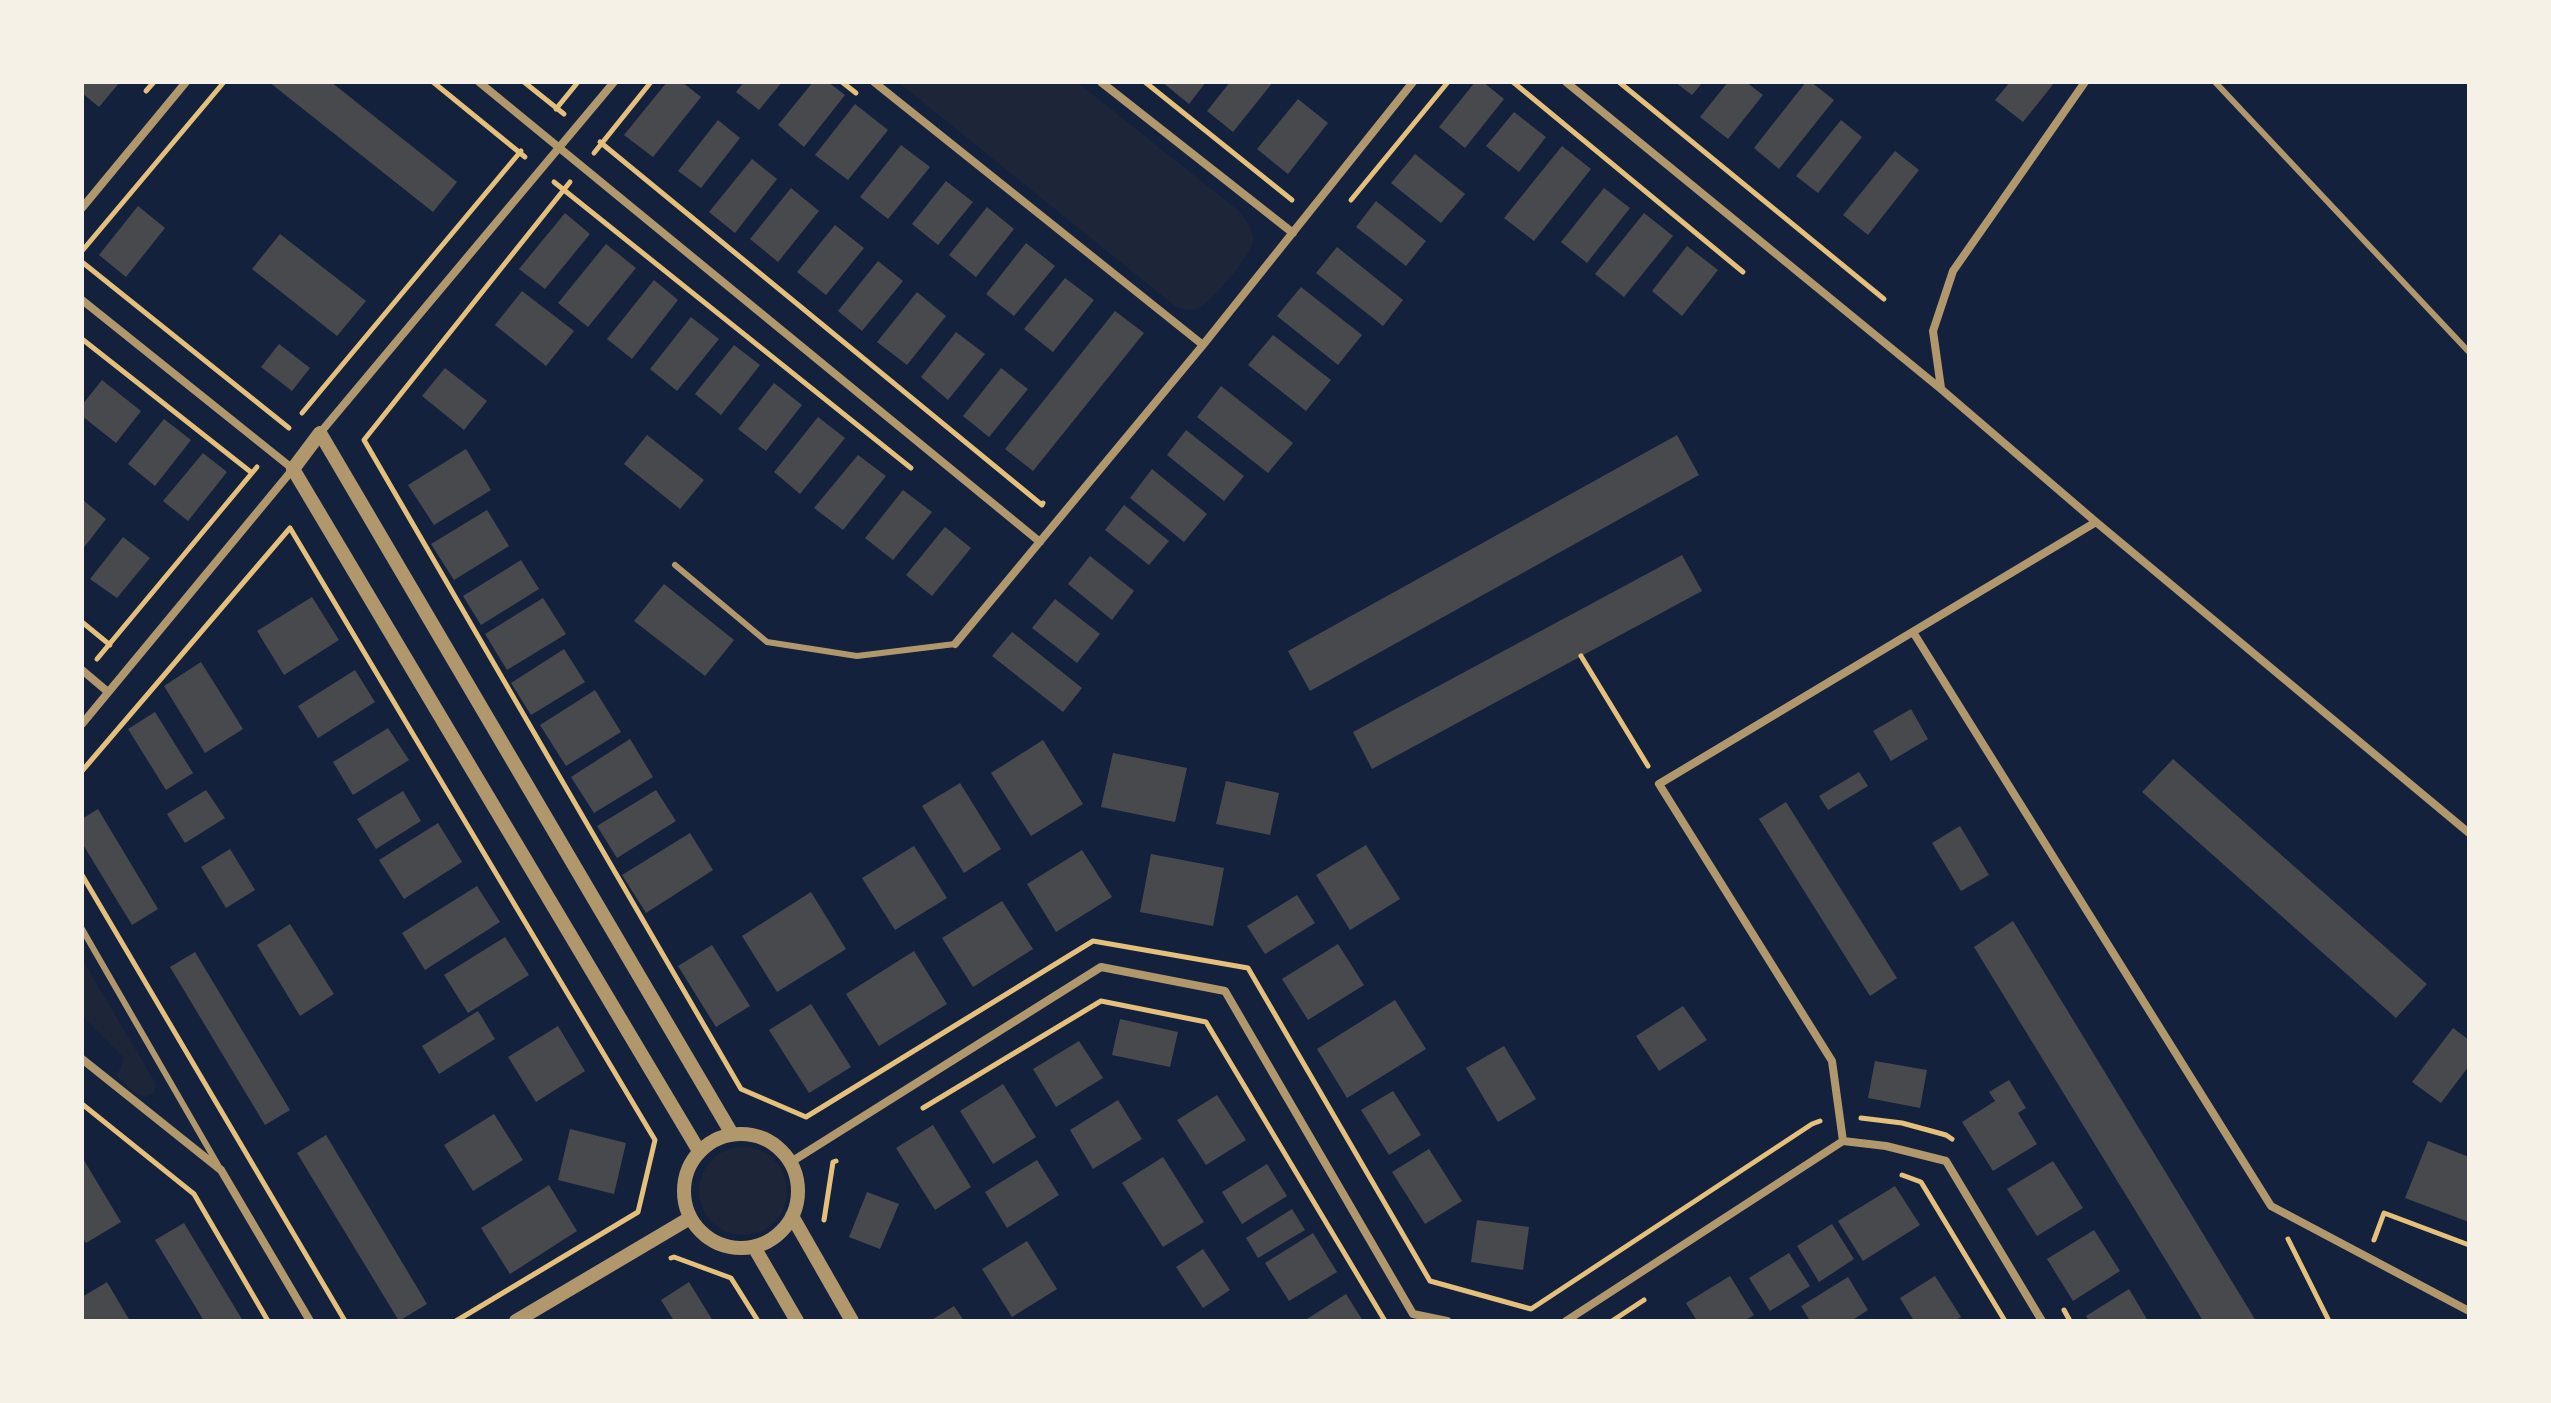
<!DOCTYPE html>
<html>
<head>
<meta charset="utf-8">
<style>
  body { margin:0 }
  #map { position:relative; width:2551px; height:1403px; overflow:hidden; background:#14213d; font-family:Rubik,sans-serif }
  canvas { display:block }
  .frame { position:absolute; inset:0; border:84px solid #f6f1e7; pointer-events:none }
</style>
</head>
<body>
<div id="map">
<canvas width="2551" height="1403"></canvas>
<div class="frame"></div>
</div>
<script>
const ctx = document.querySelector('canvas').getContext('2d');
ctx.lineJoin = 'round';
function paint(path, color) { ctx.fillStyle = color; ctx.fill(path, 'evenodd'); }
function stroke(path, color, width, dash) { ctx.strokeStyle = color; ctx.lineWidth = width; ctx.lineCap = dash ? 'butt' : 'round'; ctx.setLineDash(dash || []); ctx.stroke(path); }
paint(new Path2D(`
  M898 82H1077L1240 212C1245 220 1253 230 1253 240 1253 254 1211 302 1199 308 1190 312 1184 309 1175 306Z
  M82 959 156 1084 154 1093C138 1102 128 1086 117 1076L124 1058 82 1016Z
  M699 1191a44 44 0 1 1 88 0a44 44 0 1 1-88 0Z`), '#1d2539');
paint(new Path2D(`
  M82 82H120L99 107 82 93Z
  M269 82H331L457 182 433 212Z
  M667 82H682L701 97 653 157 624 135Z
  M744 82H782L759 110 736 92Z
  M813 82H828L845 95 804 147 778 125Z
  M1162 82H1206L1189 104Z
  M1230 82H1273L1233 132 1207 111Z
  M1475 82H1483L1504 99 1465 148 1439 127Z
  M1675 82H1703L1692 95Z
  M1728 82H1746L1763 95 1728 139 1700 117Z
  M1806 82H1811L1834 100 1779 169 1754 148Z
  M2010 82H2055L2023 122 1995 100Z
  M1298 99 1328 123 1288 174 1257 149Z
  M855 104 888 130 848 180 815 155Z
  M1514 112 1546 137 1519 172 1486 146Z
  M718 120 740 138 701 188 678 171Z
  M1841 120 1862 137 1818 193 1796 176Z
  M901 145 930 167 888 219 860 197Z
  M1562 146 1591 169 1534 241 1504 218Z
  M1895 151 1919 170 1868 235 1843 215Z
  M1415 154 1465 194 1441 223 1391 183Z
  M752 159 777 179 735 233 709 212Z
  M946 181 973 202 938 245 912 224Z
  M791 188 819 211 778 262 750 239Z
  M1604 188 1630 208 1587 263 1561 242Z
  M1376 201 1426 241 1406 266 1356 227Z
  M138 206 165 228 126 277 99 255Z
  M987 207 1014 229 976 277 949 255Z
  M565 213 590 234 545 289 519 269Z
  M1644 213 1673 236 1624 297 1595 274Z
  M835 225 864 248 826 295 797 272Z
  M280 234 366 301 337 336 252 269Z
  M1026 243 1055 266 1014 316 986 294Z
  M606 244 636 268 588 327 558 303Z
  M1687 246 1718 270 1682 316 1652 291Z
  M1337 247 1403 300 1383 326 1316 273Z
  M878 261 903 281 862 331 838 311Z
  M1065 278 1094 300 1053 352 1024 329Z
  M654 280 678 300 632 359 607 339Z
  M1301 287 1362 335 1338 365 1277 316Z
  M522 291 574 331 546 366 495 325Z
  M917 292 946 316 907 365 877 342Z
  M1115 311 1144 333 1033 471 1005 449Z
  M691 317 719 339 677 391 650 369Z
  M956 332 985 354 948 400 921 377Z
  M1273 335 1331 380 1306 411 1248 365Z
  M279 344 310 368 292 391 261 367Z
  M734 345 760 365 721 415 695 394Z
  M445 368 487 401 464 430 422 396Z
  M1001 368 1028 389 989 437 963 416Z
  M102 380 141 411 116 443 82 416V405Z
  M774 383 802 405 766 451 738 429Z
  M1221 386 1293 443 1268 473 1197 417Z
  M818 417 845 438 800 494 774 472Z
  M164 419 191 440 155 486 128 464Z
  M1186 430 1244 476 1224 501 1167 455Z
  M647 435 704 480 680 509 624 464Z
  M1677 435 1699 475 1310 691 1288 651Z
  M466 449 491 490 434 525 408 485Z
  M203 453 227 472 188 521 163 501Z
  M858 455 886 476 843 530 814 508Z
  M1152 469 1207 514 1184 542 1130 498Z
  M903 490 932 512 893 560 865 538Z
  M83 500 106 519 82 550V502Z
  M1124 505 1169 541 1149 565 1105 530Z
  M487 510 509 546 454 580 431 544Z
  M945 527 971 548 932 596 906 575Z
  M123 537 150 558 117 598 90 579Z
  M1682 555 1702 591 1372 769 1353 732Z
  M1090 556 1134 591 1112 620 1068 584Z
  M521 560 539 589 481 625 463 596Z
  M664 584 734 640 705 676 634 621Z
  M312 597 339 640 284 675 257 631Z
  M543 598 566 634 507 670 485 634Z
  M1055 599 1100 634 1077 663 1032 628Z
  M1012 632 1082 688 1063 712 992 656Z
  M564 649 585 682 531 715 511 683Z
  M201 662 243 729 205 753 164 686Z
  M355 670 375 702 318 738 298 706Z
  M595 690 621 732 566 766 540 725Z
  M1911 709 1928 739 1891 761 1873 731Z
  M155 712 193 773 166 790 128 729Z
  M388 728 409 760 353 795 333 762Z
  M630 739 653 777 594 813 571 777Z
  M1043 740 1083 804 1031 836 991 773Z
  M1113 753 1187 768 1175 822 1101 807Z
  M2173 759 2427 984 2396 1018 2142 792Z
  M1859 772 1868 786 1828 810 1819 796Z
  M1226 781 1279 793 1270 835 1216 824Z
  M960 783 1001 849 964 873 922 806Z
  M206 790 225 818 185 843 167 814Z
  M656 790 676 821 617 858 597 826Z
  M403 791 421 821 376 849 357 819Z
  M1786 802 1897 978 1870 996 1759 819Z
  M98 809 158 909 132 925 82 843V819Z
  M438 823 462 862 404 899 379 860Z
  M1960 826 1989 875 1961 891 1932 843Z
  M690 833 713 870 646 913 622 875Z
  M1366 845 1400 899 1350 930 1316 875Z
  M914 846 947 898 895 930 862 878Z
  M230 849 255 890 226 908 201 867Z
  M1082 850 1112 897 1056 932 1027 884Z
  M1151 854 1224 868 1213 926 1140 912Z
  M477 886 500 922 425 970 402 933Z
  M811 892 846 949 777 992 742 936Z
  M1297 895 1315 923 1265 954 1247 926Z
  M1002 901 1033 949 973 987 942 938Z
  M2013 921 2256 1321H2203L1974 947Z
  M290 924 334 994 300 1016 257 945Z
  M505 937 529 975 468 1013 444 975Z
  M1338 944 1364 985 1308 1020 1282 979Z
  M712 945 750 1006 716 1027 678 966Z
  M914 951 947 1004 879 1046 846 994Z
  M195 952 290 1110 265 1125 170 967Z
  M1395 1000 1426 1049 1347 1098 1317 1049Z
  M811 1004 851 1067 809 1093 769 1030Z
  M1683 1006 1707 1040 1659 1071 1636 1036Z
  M478 1011 495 1039 439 1074 422 1046Z
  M1120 1019 1178 1032 1170 1067 1112 1055Z
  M558 1026 585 1071 536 1102 508 1057Z
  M2453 1028 2469 1040V1066L2441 1103 2412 1082Z
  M1079 1041 1103 1078 1056 1107 1033 1069Z
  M1504 1046 1536 1099 1498 1122 1466 1068Z
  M1875 1061 1927 1070 1920 1108 1868 1098Z
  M2009 1080 2026 1108 2018 1113 2037 1144 1993 1171 1962 1122 1995 1101 1989 1092Z
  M1003 1084 1036 1137 993 1164 960 1111Z
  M1393 1091 1421 1135 1389 1155 1361 1110Z
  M1217 1095 1246 1140 1206 1165 1177 1120Z
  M1118 1100 1142 1139 1093 1169 1070 1130Z
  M494 1114 523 1160 473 1191 444 1145Z
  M933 1125 971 1187 935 1210 896 1148Z
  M570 1129 626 1143 614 1194 558 1180Z
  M326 1135 427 1304 399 1321 297 1153Z
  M2428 1141 2469 1157V1222L2405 1198Z
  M1429 1149 1462 1201 1425 1224 1392 1172Z
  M82 1157 121 1222 86 1243 82 1237Z
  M1163 1157 1204 1222 1163 1247 1122 1183Z
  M1037 1160 1059 1195 1007 1228 985 1192Z
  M2053 1161 2083 1208 2037 1236 2007 1189Z
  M1267 1164 1287 1196 1242 1224 1222 1192Z
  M549 1185 577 1231 510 1274 481 1228Z
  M1895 1186 1920 1225 1863 1261 1838 1221Z
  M867 1192 899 1204 880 1249 849 1237Z
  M1292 1209 1305 1230 1258 1258 1246 1238Z
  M1477 1220 1529 1227 1523 1270 1471 1262Z
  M184 1223 243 1321H204L155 1240Z
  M1832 1224 1854 1259 1819 1282 1797 1246Z
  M2094 1230 2120 1271 2073 1301 2047 1259Z
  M1313 1233 1337 1272 1289 1301 1265 1263Z
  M1027 1241 1057 1289 1012 1317 982 1269Z
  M1203 1249 1230 1290 1203 1308 1176 1267Z
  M1789 1253 1810 1286 1770 1311 1749 1278Z
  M1730 1276 1754 1315 1744 1321H1697L1686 1303Z
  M1935 1276 1961 1317 1955 1321H1914L1900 1298Z
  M1848 1277 1868 1310 1851 1321H1810L1801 1306Z
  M107 1282 130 1321H85L82 1316V1297Z
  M689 1282 713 1321H674L661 1300Z
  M2129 1289 2148 1321H2089L2086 1316Z
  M1346 1294 1363 1321H1304Z
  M954 1306 964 1321H930Z`), '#48494c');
stroke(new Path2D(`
  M433 82 525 157
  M524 82 564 114
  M842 82 856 93
  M1145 82 1292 200
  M1513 82 1743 272
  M1619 82 1884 299
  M146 91 154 82
  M556 109 578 82
  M600 142 1042 505 1043 503
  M594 153 651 82
  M554 182 911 468
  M570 182 364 440 741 1089 806 1117 1093 941 1248 968 1430 1281 1531 1309 1812 1124 1820 1121
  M1351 200 1448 82
  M82 251 224 82
  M82 262 289 428
  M82 339 252 473
  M302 413 521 151
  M82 622 110 645
  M1581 656 1648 766
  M97 659 257 467
  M82 771 290 528 655 1140 638 1212 456 1321
  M82 875 345 1321
  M82 1104 194 1194 268 1321
  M923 1108 1101 1001 1206 1022 1385 1321
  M1861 1118 1902 1123 1946 1135 1952 1139
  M1902 1175 1921 1182 2005 1321
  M824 1220 833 1162 836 1161
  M2288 1239 2329 1321
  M2374 1240 2384 1213 2469 1245
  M671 1258 674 1257 731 1278 758 1321
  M2064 1310 2070 1321
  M1612 1321 1644 1300`), '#e5c07b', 5);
stroke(new Path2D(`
  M2215 82 2469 352
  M675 565 767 642 857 656 955 644
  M82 929 218 1165`), '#b1986c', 6);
stroke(new Path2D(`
  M479 82 1040 542
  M874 82 1203 345
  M1101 82 1293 233
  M1566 82 1941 389 2096 522 2469 833
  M82 208 186 82
  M82 300 293 469 82 724
  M1941 388 1933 331 1953 271 2085 82
  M320 433 614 82
  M1913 632 2271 1206 2469 1311
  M955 644 1203 345 1413 82
  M82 670 108 692
  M82 1059 221 1170 310 1321
  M1843 1141 1832 1061 1659 784 2096 522
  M791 1162 1101 967 1225 991 1413 1314 1447 1321
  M1566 1321 1843 1141 1886 1146 1946 1161 2042 1321`), '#b1986c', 8);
stroke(new Path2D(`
  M684 1191a57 57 0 1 1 114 0a57 57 0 1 1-114 0Z
  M699 1151 293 469 320 433 732 1134
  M792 1216 852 1321
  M754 1247 797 1321
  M516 1321 690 1218`), '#b1986c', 14);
</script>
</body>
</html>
